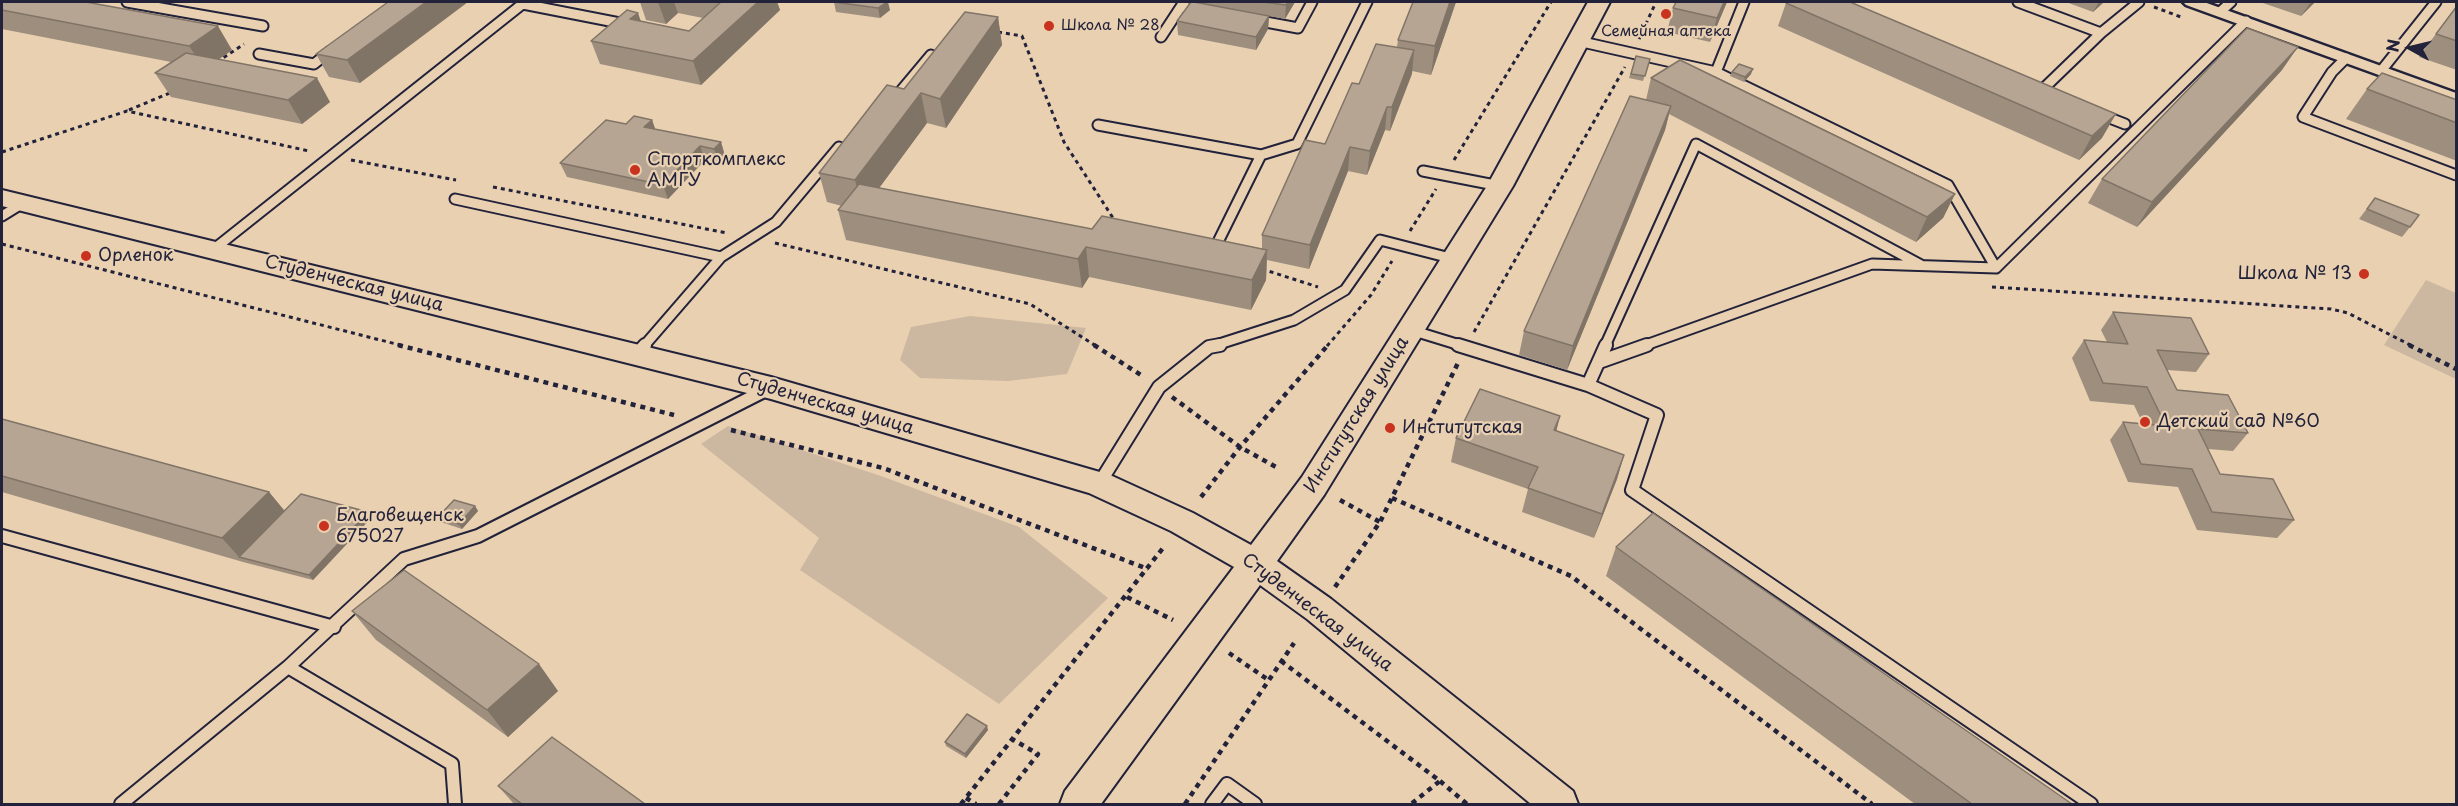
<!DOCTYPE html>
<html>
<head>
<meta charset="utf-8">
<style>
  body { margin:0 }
  #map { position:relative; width:2458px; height:806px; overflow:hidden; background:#e9d0b1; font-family:"Playpen Sans",sans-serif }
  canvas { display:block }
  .frame { position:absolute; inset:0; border:3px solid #22223b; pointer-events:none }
  .north { position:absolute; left:2380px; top:18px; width:60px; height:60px; -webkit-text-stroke:4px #e9d0b1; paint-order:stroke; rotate:278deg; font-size:16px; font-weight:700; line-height:24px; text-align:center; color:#22223b }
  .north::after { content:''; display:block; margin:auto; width:21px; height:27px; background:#22223b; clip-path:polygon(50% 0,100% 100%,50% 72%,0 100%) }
</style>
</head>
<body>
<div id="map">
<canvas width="2458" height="806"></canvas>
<div class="frame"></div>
<div class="north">N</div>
</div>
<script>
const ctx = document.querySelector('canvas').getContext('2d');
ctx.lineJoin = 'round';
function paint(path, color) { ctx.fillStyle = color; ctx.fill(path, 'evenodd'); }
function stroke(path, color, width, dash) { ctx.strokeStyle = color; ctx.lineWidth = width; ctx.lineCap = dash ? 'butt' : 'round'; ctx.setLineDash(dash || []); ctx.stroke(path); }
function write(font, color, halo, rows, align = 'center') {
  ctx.font = font + ' "Playpen Sans",sans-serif'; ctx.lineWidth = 4.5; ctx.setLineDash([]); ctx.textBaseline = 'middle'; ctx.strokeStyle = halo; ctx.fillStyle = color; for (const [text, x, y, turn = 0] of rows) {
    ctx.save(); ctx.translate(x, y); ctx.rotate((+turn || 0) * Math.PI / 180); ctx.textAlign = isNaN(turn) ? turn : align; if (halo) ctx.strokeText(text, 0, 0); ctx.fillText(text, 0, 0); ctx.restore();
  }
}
paint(new Path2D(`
  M2426 280 2456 293V379L2384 345Z
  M970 316 1086 328 1067 374 1008 381 920 378 900 360 911 327Z
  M728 426 881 476 1019 527 1108 598 999 704 800 570 819 538 701 444Z`), '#ccb7a0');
const laneFar1 = new Path2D(`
  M127 2 263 26
  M2018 2 2101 33 2042 90 2049 92
  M523 4 625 24
  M1181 7 1201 10
  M2220 12 2231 2
  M1255 20 1298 28 1312 2
  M2101 33 2139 2
  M1161 37 1184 2
  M1578 41 1716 72 1744 2
  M259 54 314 64 329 52
  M2346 58 2332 72 2303 117 2456 175
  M2381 71 2436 2
  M1716 72 1948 185 1996 268
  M895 98 931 55
  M2102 115 2125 124
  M1098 125 1261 155 1297 144 1367 2
  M1423 171 1500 186
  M455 199 721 257
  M2 216 23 203
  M214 249 525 2
  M1213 252 1261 155
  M1411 330 1463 346
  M644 346 721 257 776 222 839 147
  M1213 346 1294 320 1345 290 1380 240 1454 259
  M1605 346 1696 144 1921 265
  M1643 346 1872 264 1996 268 2246 21`);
const lane = new Path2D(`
  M1458 345 1588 385 1657 415 1632 490 2091 804
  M637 354 645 345
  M1599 362 1647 345
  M1588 385 1606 345
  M1099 484 1159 387 1209 347 1220 345
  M2 536 334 627
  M288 667 452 764 455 804
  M121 804 288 667 404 559 478 536 768 389
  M1212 804 1227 784 1255 804`);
const street = new Path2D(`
  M2183 2H2204L2456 93V103L2186 5Z`);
const secondary = new Path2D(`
  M1588 2H1610L1513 186 1324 495 1277 561 1331 599 1573 791 1578 804H1531L1307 619 1260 585 1101 804H1060L1065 791 1234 567 1171 531 1089 493 771 399 2 206V190L771 377 1110 475 1193 513 1251 545 1302 477 1487 186Z`);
stroke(laneFar1, '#22223b', 13);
stroke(lane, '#22223b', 16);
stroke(street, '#22223b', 5);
stroke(secondary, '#22223b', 4);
stroke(new Path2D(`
  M2154 7 2181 17
  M998 32 1022 36 1064 142 1115 221
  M1639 39 1656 2
  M217 62 244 44
  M129 110 172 92
  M2 152 127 111 309 151
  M351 160 456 180
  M1454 160 1551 2
  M493 187 727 233
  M1410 231 1436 189
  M775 243 1030 304 1096 346
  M2 244 404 346
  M1262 269 1318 287
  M1992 287 2331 309 2348 313 2412 346
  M1474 332 1625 67
  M1327 346 1371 295 1392 261`), '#22223b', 3, [4, 4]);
stroke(new Path2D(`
  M398 345 674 415
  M1094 345 1144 377
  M2409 345 2456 369
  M1172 397 1240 447 1276 467
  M731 430 883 468 1148 569
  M1201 497 1240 447 1328 345
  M1392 498 1571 576 1872 804
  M1340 500 1380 522
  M1335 587 1380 522 1458 363
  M1127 597 1173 620
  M1229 653 1267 679
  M1281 661 1440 781 1411 804
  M1440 781 1467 804
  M966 798 976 804
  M961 804 1163 548
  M999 804 1038 754 1012 739
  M1185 804 1294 643`), '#22223b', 4.5, [5, 5]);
stroke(laneFar1, '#e9d0b1', 9);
stroke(lane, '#e9d0b1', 12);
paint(street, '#e9d0b1');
paint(secondary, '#e9d0b1');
paint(new Path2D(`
  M2 2 232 50 219 59 330 102 302 124 171 97 155 73 171 62 2 29Z
  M388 2 360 83 329 77 316 54Z
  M640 2H777L780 10 701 85 600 64 591 41 641 21 689 31 703 18 678 13 666 24 646 20Z
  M834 2 890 10 880 18 836 12Z
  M1191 2H1295L1285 19 1269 16 1268 29 1256 50 1178 35 1177 21Z
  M1413 2H1456L1431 75 1412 71 1390 131 1385 130 1367 175 1348 171 1309 269 1267 260 1266 280 1251 310 1089 277 1082 288 846 240 838 210 842 206 827 202 819 173 904 89 998 17 1002 45 946 128 927 123 879 188 1092 229 1262 249V235L1325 144 1359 84 1397 47 1398 40Z
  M1676 2H1727L1710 42 1667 32 1673 8Z
  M2066 2H2104L2093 12Z
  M2260 2H2315L2301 16Z
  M1786 3 2102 138 2079 160 1778 26Z
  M2457 5V70L2419 57Z
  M1636 56 1650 59 1643 81 1629 78Z
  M2282 70 2137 227 2088 203 2102 179Z
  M1732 72 1751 74 1744 82 1730 76Z
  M1651 78 1955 194 1943 218 1916 242 1669 114 1665 130 1567 370 1519 355 1524 331 1646 100Z
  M2367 89 2457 100V161L2346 119Z
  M652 120 655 129 721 142 725 156 719 163 705 160 668 199 567 177 560 163 626 124Z
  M2375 198 2410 227 2402 237 2359 219Z
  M2113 312 2209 354 2196 372 2167 370 2177 390 2248 433 2233 451 2208 449 2220 474 2294 520 2277 538 2197 530 2178 487 2128 482 2110 440 2123 422 2143 424 2134 405 2090 401 2072 358 2084 340 2107 342 2101 330Z
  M1560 416 1556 431 1624 455 1617 479 1594 538 1522 512 1528 489 1451 462 1456 438Z
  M2 419 269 492 284 511 372 517 313 580 243 562 2 492Z
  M475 506 478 511 462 529 441 522 438 517Z
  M1616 547 2072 804H1915L1606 576Z
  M352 611 558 691 508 737 376 640Z
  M988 730 966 758 946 746 945 742Z
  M498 786 645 804H514Z`), '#9d8e7e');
paint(new Path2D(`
  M426 2H468L360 83 347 60Z
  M658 2H674L678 13 666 24Z
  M758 2H777L780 10 701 85 693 61Z
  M887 2H888L890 10 880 18 878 8Z
  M1288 2H1295L1285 19 1286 5Z
  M1450 2H1456L1431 75 1435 46Z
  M1724 2H1727L1710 42 1717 18Z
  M2099 2H2104L2093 12Z
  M2311 2H2315L2301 16Z
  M638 13 646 36 630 19Z
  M1269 16 1268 29 1256 50V37Z
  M998 17 1002 45 946 128 940 99Z
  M218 26 232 50 205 69 189 46Z
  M2298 47 2282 70 2137 227 2152 202Z
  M1414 50 1412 74 1390 131 1392 107Z
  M1753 69 1751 74 1744 82 1745 77Z
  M317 78 330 102 302 124 288 100Z
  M921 93 927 123 863 210 855 180Z
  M1671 106 1665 130 1567 370 1573 346Z
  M1387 107 1385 130 1367 175 1370 151Z
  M2116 114 2102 138 2079 160 2092 136Z
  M652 120 657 134 644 127Z
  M721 142 725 156 719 163 714 149Z
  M700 146 705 160 668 199 663 185Z
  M1350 147 1348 171 1309 269 1310 245Z
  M1955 194 1943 218 1916 242 1927 217Z
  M1086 247 1089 277 1082 288 1078 259Z
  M1267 250 1266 280 1251 310 1252 280Z
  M1560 416 1554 440V430Z
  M1624 455 1617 479 1594 538 1602 514Z
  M269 492 289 516 239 557 222 538Z
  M475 506 478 511 462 529 459 524Z
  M368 512 372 517 313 580 309 575Z
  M539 664 558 691 508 737 487 710Z
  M987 726 988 730 966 758 965 754Z`), '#807467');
const building = new Path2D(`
  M2 2H86L218 26 189 46 2 10Z
  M388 2H426L347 60 316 54Z
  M721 2H758L693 61 591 41 627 10 638 13 630 19 689 31Z
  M834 2H887L878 8Z
  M1191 2H1194L1269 16 1256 37 1177 21Z
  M1263 2H1288L1286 5Z
  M1413 2H1450L1435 46 1398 40Z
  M1676 2H1724L1717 18 1673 8Z
  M1788 2H1850L2116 114 2092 136 1786 3Z
  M2457 6V41L2436 34Z
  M965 12 998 17 940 99 921 93 855 180 819 173 887 85 904 89Z
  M2247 28 2298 47 2152 202 2102 179Z
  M1376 44 1414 50 1392 107H1387L1370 151 1350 147 1310 245 1262 235 1305 140 1325 144 1352 83 1359 84Z
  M186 53 317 78 288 100 155 73Z
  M1636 56 1650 59 1645 76 1631 74Z
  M1680 60 1955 194 1927 217 1651 78Z
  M1739 64 1753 69 1745 77 1732 72Z
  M2382 73 2457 100V123L2367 89Z
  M1630 96 1671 106 1573 346 1524 331Z
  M634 116 652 120 644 127 721 142 714 149 700 146 663 185 560 163 606 120 626 124Z
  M859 184 1092 229 1102 216 1267 250 1252 280 1086 247 1078 259 838 210Z
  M2375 198 2419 215 2410 227 2367 209Z
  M2113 312 2191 318 2209 354 2157 350 2177 390 2228 395 2248 433 2198 429 2220 474 2273 479 2294 520 2212 512 2192 469 2141 464 2123 422 2166 426 2147 387 2103 383 2084 340 2128 344Z
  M1480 389 1560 416 1554 430 1624 455 1602 514 1528 488 1538 467 1456 438Z
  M2 419 269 492 222 538 2 476Z
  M301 494 368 512 309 575 239 557Z
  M454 500 475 506 459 524 438 517Z
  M1653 513 2072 804H1972L1616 547Z
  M404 570 539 664 487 710 352 611Z
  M967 714 987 726 965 754 945 742Z
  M552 737 645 804H522L498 786Z`);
paint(building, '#b7a593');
stroke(building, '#807467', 1.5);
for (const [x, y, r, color] of [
  [1666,14,6,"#c8321e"],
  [1049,26,6,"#c8321e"],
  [635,170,6,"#c8321e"],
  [86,256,6,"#c8321e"],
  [2364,274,6,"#c8321e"],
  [2145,422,6,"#c8321e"],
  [1390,428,6,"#c8321e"],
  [324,526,6,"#c8321e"]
]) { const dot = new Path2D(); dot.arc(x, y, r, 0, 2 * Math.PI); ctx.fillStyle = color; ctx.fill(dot); stroke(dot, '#e9d0b1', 2); }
write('15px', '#22223b', '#e9d0b1', [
  ["Школа № 28",1061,26],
  ["Семейная аптека",1666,32,"center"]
], 'left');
write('18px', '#22223b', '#e9d0b1', [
  ["Спорткомплекс",647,160],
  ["АМГУ",647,181],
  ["Орленок",98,256],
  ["Школа № 13",2352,274,"right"],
  ["Детский сад №60",2157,422],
  ["Институтская",1402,428],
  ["Благовещенск",336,516],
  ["675027",336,537]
], 'left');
write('18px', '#22223b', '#e9d0b1', [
  ["Студенческая улица",354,284,14],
  ["Студенческая улица",825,404,16],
  ["Институтская улица",1357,415,-58],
  ["Студенческая улица",1317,613,37]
]);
</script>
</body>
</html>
